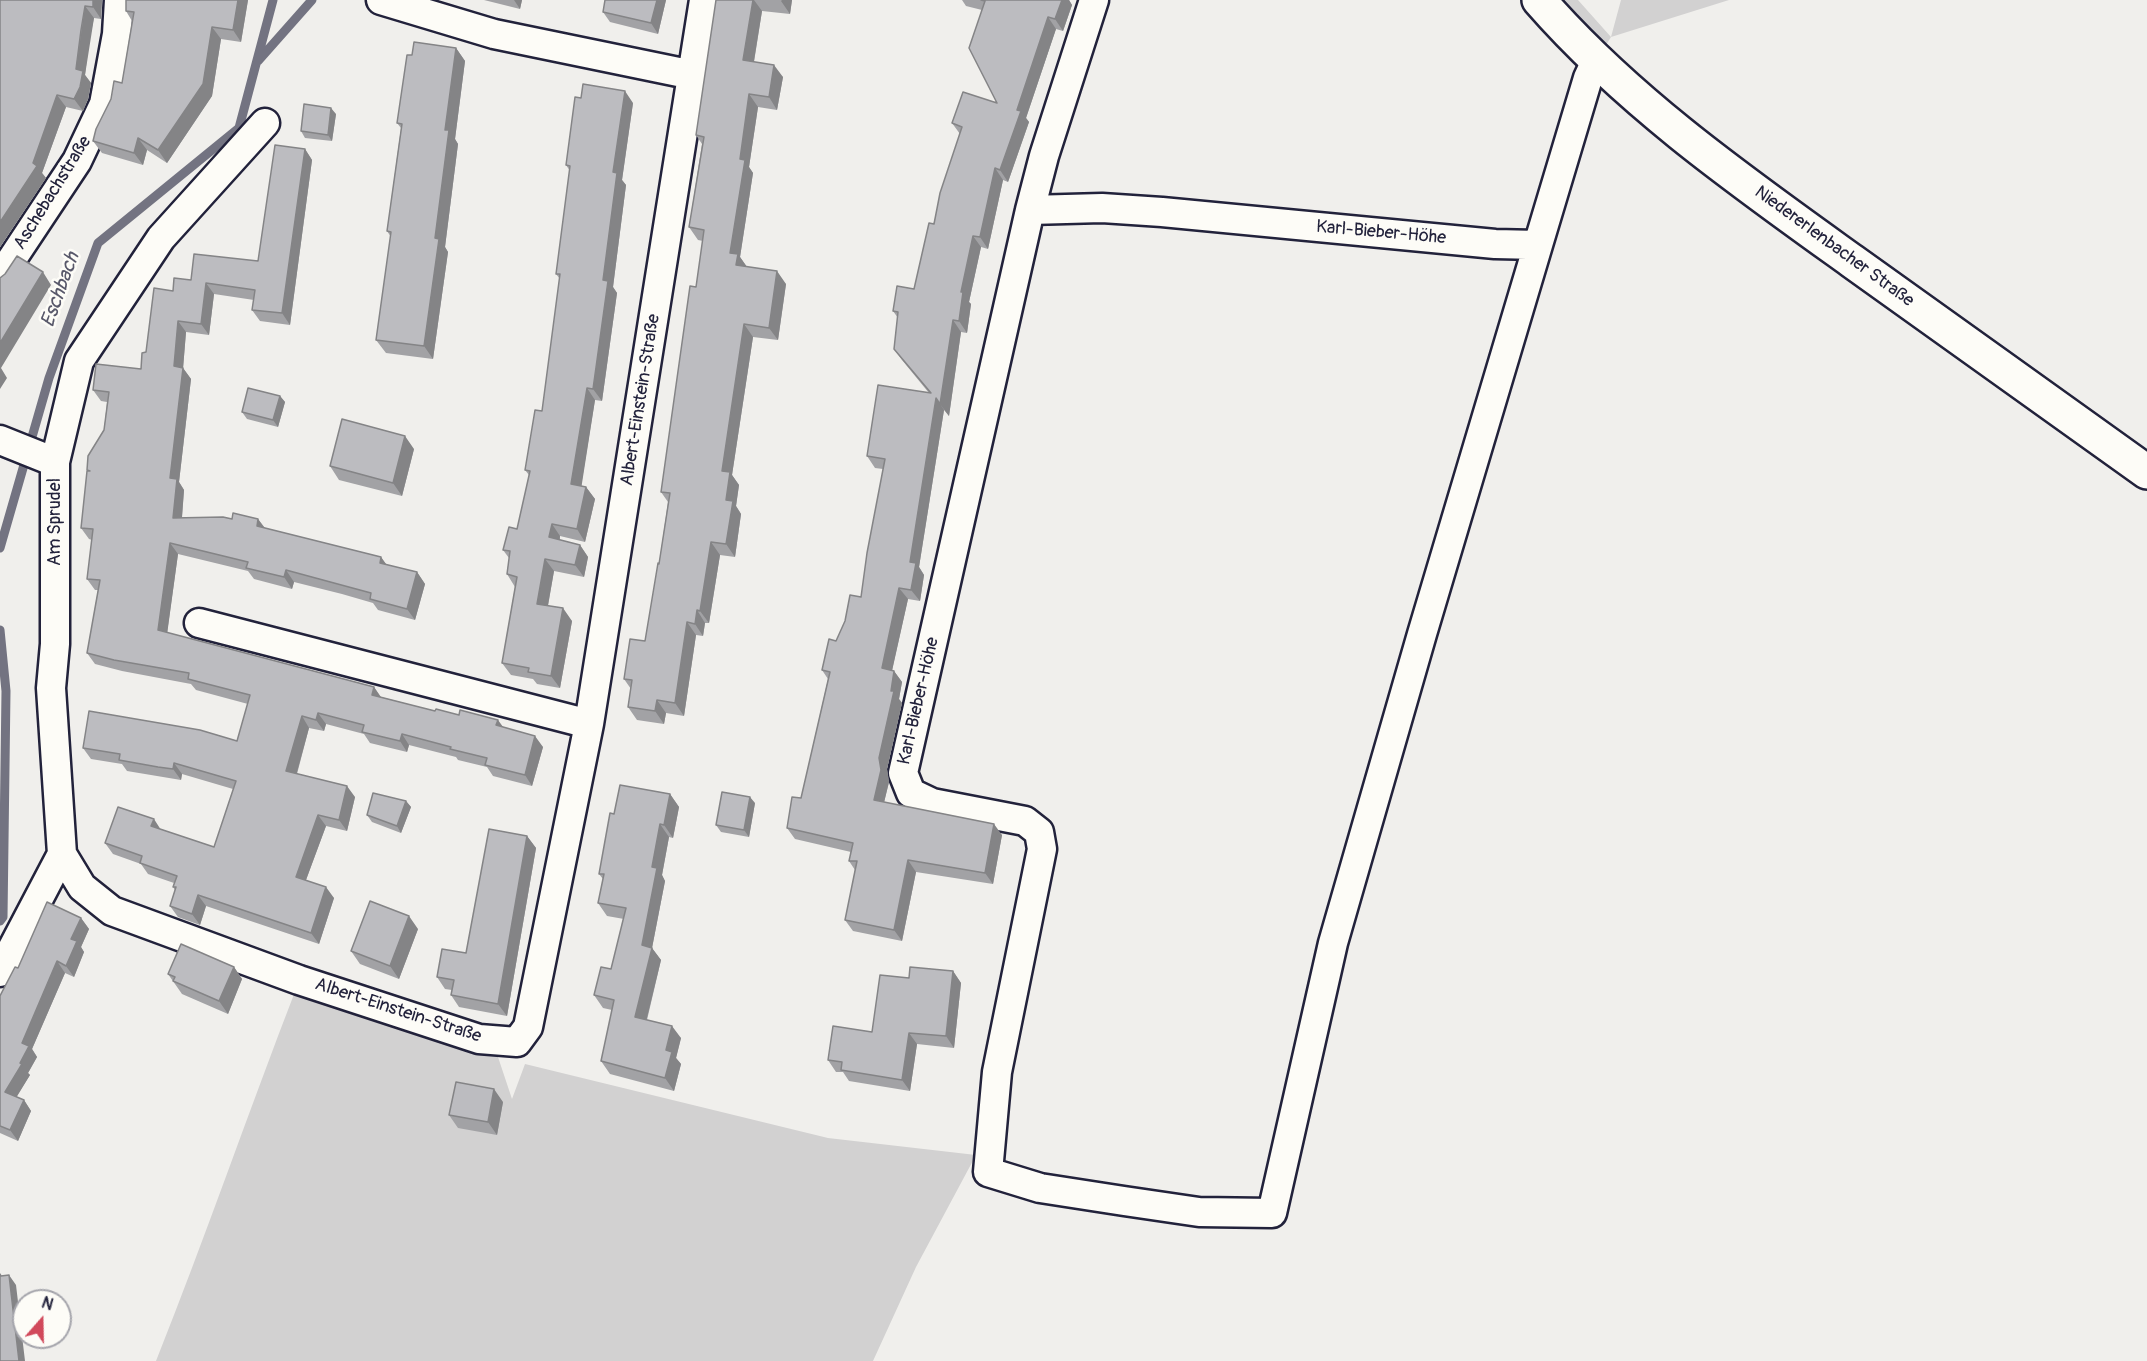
<!DOCTYPE html>
<html>
<head>
<meta charset="utf-8">
<style>
  body { margin:0 }
  #map { position:relative; width:2147px; height:1361px; overflow:hidden; background:#f0efec; font-family:Pangolin,sans-serif }
  canvas { display:block }
  .north { position:absolute; left:12px; top:1289px; width:60px; height:60px; box-sizing:border-box; background:#fdfcf7; border:2px solid #a5a5ac; border-radius:50%; rotate:20deg; font-size:16px; font-weight:700; line-height:24px; text-align:center; color:#22223b }
  .north::after { content:''; display:block; margin:auto; width:21px; height:27px; background:#d1495b; clip-path:polygon(50% 0,100% 100%,50% 72%,0 100%) }
</style>
</head>
<body>
<div id="map">
<canvas width="2147" height="1361"></canvas>
<div class="north">N</div>
</div>
<script>
const ctx = document.querySelector('canvas').getContext('2d');
ctx.lineJoin = 'round';
function paint(path, color) { ctx.fillStyle = color; ctx.fill(path, 'evenodd'); }
function stroke(path, color, width, dash) { ctx.strokeStyle = color; ctx.lineWidth = width; ctx.lineCap = dash ? 'butt' : 'round'; ctx.setLineDash(dash || []); ctx.stroke(path); }
function write(font, color, halo, rows, align = 'center') {
  ctx.font = font + ' Pangolin,sans-serif'; ctx.lineWidth = 5; ctx.setLineDash([]); ctx.textBaseline = 'middle'; ctx.strokeStyle = halo; ctx.fillStyle = color; for (const [text, x, y, turn = 0] of rows) {
    ctx.save(); ctx.translate(x, y); ctx.rotate((+turn || 0) * Math.PI / 180); ctx.textAlign = isNaN(turn) ? turn : align; if (halo) ctx.strokeText(text, 0, 0); ctx.fillText(text, 0, 0); ctx.restore();
  }
}
paint(new Path2D(`
  M1539 0H1578L1611 37 1621 0H1729L1611 37 1596 61Z
  M296 989 491 1036 512 1099 525 1064 828 1138 976 1155 916 1267 873 1361H156C205 1238 248 1113 296 989Z`), '#d2d1d1');
stroke(new Path2D(`
  M258 61 312 0
  M0 548 49 378 98 243 239 128 273 0
  M0 630 6 691 3 917 0 921`), '#737381', 9);
const street = new Path2D(`
  M381 0 494 34 693 75
  M1094 0 1044 156 1030 210 903 773 911 793 932 803 1025 821 1039 832 1042 849 997 1072 988 1172 1040 1188 1124 1201 1199 1212 1272 1213 1333 943 1422 634 1538 245
  M1030 210 1102 208 1162 212 1495 244 1538 245 1588 78 1596 61
  M0 277 77 161 104 104 117 34 119 0
  M0 440 55 462
  M199 623 589 724
  M62 854 82 887 112 911 299 980 479 1039 517 1042 528 1027 589 724 704 0
  M0 972 62 854 51 688 55 644V462L79 361 161 238 265 123`);
const secondary = new Path2D(`
  M1539 0C1628 102 1742 182 1852 261 1950 331 2049 402 2147 472`);
stroke(street, '#22223b', 33);
stroke(secondary, '#22223b', 38);
stroke(street, '#fdfcf7', 28);
stroke(secondary, '#fdfcf7', 33);
paint(new Path2D(`
  M0 0H102L101 19 94 18 89 42 85 75 91 83 88 99 83 111 66 107 42 173 46 178 0 247Z
  M126 0H248L241 42 221 39 212 96 167 163 147 150 143 165 102 153 93 141 122 83 132 21 126 11Z
  M484 0H522L520 9Z
  M605 0H666L658 34 610 22 603 12Z
  M716 0H792L790 14 762 11 754 62 783 77 777 110 758 107 749 167 753 173 740 257 747 267 786 284 778 340 753 337 732 475 739 485 736 506 741 514 735 557 720 555 709 623H705L703 636 696 635 684 716 666 713 664 724 637 720 628 707 631 689 624 679 645 641 659 564 668 502 661 492 696 287 703 241 698 240 689 227 702 144 696 135Z
  M962 0H1069L1072 5 1063 31 1056 29 1026 118 1029 122 1008 182 1003 180 988 249 981 247 969 302 971 304 967 333 961 332 949 416 944 410 919 567 924 575 920 601 908 599 892 670 894 671 902 682 899 699 902 703 887 769 889 782 884 802 1002 835 993 884 916 872 902 941 853 931 845 920 855 870 849 861 851 852 795 839 787 828 801 798 828 679 822 670 861 597 883 469 875 468 867 456 929 393 902 360 894 349 898 318 893 311 914 289 960 134 952 123 997 103 982 10 966 6Z
  M456 48 465 61 455 139 458 144 445 247 448 252 433 359 386 353 376 340 391 237 387 231 401 128 397 123 412 55Z
  M633 103 622 180 626 185 613 287 617 293 602 401 595 400 581 486 586 487 595 499 585 542 560 536V540L580 545 588 557 584 577 554 571 548 606 572 621 560 688 537 684 533 679 511 675 502 663 515 587 507 574 509 558 503 550 517 529 529 475 525 470 542 411 560 279 556 274 570 171 566 165Z
  M336 114 332 141 305 138 301 131Z
  M305 149 312 160 290 325 260 321 252 310 254 300 214 294 209 335 186 332 183 368 191 379 179 482 184 490 182 518 258 519 265 528 381 557 386 565 417 572 425 584 415 620 378 610 373 603 342 594 294 582 292 589 254 579 248 571 178 554 167 633 374 687 381 697 435 711 503 727 543 747 532 786 493 776 487 767 458 760 456 757 409 745 407 752 370 743 364 734 326 724 324 731 309 728 297 774 355 797 347 831 326 826 306 880 334 898 319 944 206 906 200 925 178 917 170 906 175 890 173 887 174 883 148 874 141 864 113 854 105 843 160 829 214 847 233 789 182 774 181 780 127 771 122 764 91 759 83 748 237 741 248 704 196 690 191 684 122 671 95 664 87 653 98 590H95L87 579 92 540 89 539 81 528 88 471 104 430 107 402 101 401 93 390 141 369 146 352 173 291 191 280 258 261Z
  M280 396 285 402 278 427 247 419 242 412Z
  M414 449 402 496 339 480 330 466Z
  M670 794 679 807 673 838 669 837 662 875 665 881 652 948 661 960 647 1020 681 1038 676 1058 681 1064 674 1091 610 1074 601 1061 612 1010 603 1008 594 995 611 969 624 919 607 916 598 903 603 879 599 874 614 814Z
  M406 801 411 807 401 833 372 822 367 815Z
  M755 803 749 837 721 832 716 825Z
  M527 836 536 848 507 1016 459 1007 451 995 452 990 445 989 437 977 466 953Z
  M81 918 89 929 81 947 84 952 74 977 65 973 32 1049 37 1057 28 1073 30 1075 16 1097 24 1100 31 1111 18 1141 0 1133V996L18 968Z
  M418 929 399 979 360 964 351 951Z
  M234 967 242 979 228 1014 182 994 168 974Z
  M953 971 961 983 954 1048 917 1044 910 1091 849 1081 843 1072H836L828 1060 872 1032 909 978Z
  M503 1102 497 1135 458 1128 449 1115Z`), '#a2a2a5');
paint(new Path2D(`
  M93 0H102L101 19 93 7Z
  M238 0H248L241 42 233 30Z
  M514 0H522L520 9Z
  M657 0H666L658 34 651 23Z
  M753 0H754L762 11 752 73 743 60Z
  M782 0H792L790 14 781 1Z
  M1062 0H1069L1072 5 1063 31 1055 19Z
  M85 6 94 18 85 75 91 83 88 99 83 111 74 99 76 69Z
  M1048 17 1056 29 1026 118 1029 122 1008 182 1000 170 1017 110Z
  M212 27 221 39 212 96 167 163 158 150Z
  M456 48 465 61 455 139 458 144 445 247 448 252 433 359 424 346 445 130Z
  M774 65 783 77 777 110 769 97Z
  M625 91 633 103 622 180 626 185 613 287 617 293 602 401 593 389 613 172Z
  M749 94 758 107 749 167 753 173 740 257 747 267 745 278 736 265 730 253 740 159Z
  M57 95 66 107 42 173 46 178 0 247V222L33 163Z
  M331 108 336 114 332 141 328 135Z
  M138 138 147 150 143 165 134 153Z
  M305 149 312 160 290 325 282 313Z
  M995 168 1003 180 988 249 980 237Z
  M973 236 981 247 969 302 971 304 967 333 959 321 961 292Z
  M777 271 786 284 778 340 769 328Z
  M43 272 51 285 1 368 7 378 0 389V343Z
  M206 283 214 294 209 335 201 324Z
  M953 320 961 332 949 416 940 404Z
  M178 321 186 332 183 369V368L191 379 179 482 184 490 181 529 173 518 170 478 174 366Z
  M744 324 753 337 732 475 739 485 736 506 741 514 735 557 726 544V500L722 471Z
  M587 388 595 400 580 496 571 484Z
  M280 396 285 402 278 427 273 420Z
  M936 398 944 410 919 567 924 575 920 601 911 590 910 562Z
  M405 436 414 449 402 496 393 483Z
  M586 487 595 499 585 542 577 529Z
  M258 519 266 530 257 526Z
  M552 524 560 536 558 549 549 537Z
  M711 542 720 555 709 623 700 611Z
  M170 543 178 554 166 642 158 630Z
  M580 545 588 557 584 577 575 565Z
  M381 557 389 568 380 563Z
  M545 559 554 571 546 616 537 604Z
  M286 570 294 582 292 589 284 577Z
  M417 572 425 584 415 620 407 609Z
  M899 588 908 599 890 680 882 668Z
  M563 608 572 621 560 688 551 676Z
  M697 610 705 623 703 636 695 624Z
  M687 622 696 635 684 716 675 703Z
  M894 671 902 682 899 699 902 703 887 769 889 782 882 811 874 800 879 758Z
  M374 687 382 699 372 695Z
  M657 700 666 713 664 724 655 711Z
  M318 713 326 724 324 731 316 720Z
  M302 716 309 728 294 783 286 771Z
  M498 720 506 731 496 725Z
  M402 734 409 745 407 752 400 741Z
  M535 736 543 747 532 786 525 775Z
  M174 763 182 774 181 780 173 769Z
  M347 786 355 797 347 831 339 820Z
  M670 794 679 807 673 838 664 825Z
  M750 797 755 803 749 837 744 830Z
  M406 801 411 807 401 833 397 826Z
  M318 815 326 826 303 888 296 877Z
  M154 819 161 830 151 826Z
  M660 824 669 837 662 875 665 881 652 948 661 960 644 1030 635 1017 642 945 652 867Z
  M994 824 1002 835 993 884 985 873Z
  M527 836 536 848 507 1016 498 1004Z
  M908 860 916 872 902 941 894 930Z
  M326 887 334 898 319 944 311 933Z
  M198 895 206 906 200 925 192 914Z
  M409 916 418 929 399 979 390 966Z
  M81 918 89 929 81 947 84 952 74 977 66 966 71 939Z
  M57 961 65 973 32 1049 37 1057 28 1073 30 1075 13 1103 5 1092 20 1063 22 1043Z
  M234 967 242 979 228 1014 219 1001Z
  M953 971 961 983 954 1048 946 1036Z
  M672 1026 681 1038 676 1058 681 1064 674 1091 665 1078 666 1050Z
  M909 1033 917 1044 910 1091 902 1080Z
  M494 1089 503 1102 497 1135 488 1122Z
  M24 1100 31 1111 18 1141 10 1130Z
  M9 1275 16 1285 25 1361H19Z`), '#848486');
const building = new Path2D(`
  M0 0H93V7L85 6 81 30 76 69 83 71 80 87 74 99 57 95 33 163 37 166 0 222Z
  M126 0H238L233 30 212 27 203 84 158 150 138 138 134 153 93 141 96 129 111 99 114 81 122 83 134 12 126 11Z
  M605 0H657L651 23 603 12Z
  M716 0H753L743 60 774 65 769 97 749 94 740 159 745 160 730 253 738 254 736 265 777 271 769 328 744 324 722 471 730 472 726 500 733 501 726 544 711 542 700 611 697 610 695 624 687 622 675 703 657 700 655 711 628 707 632 680 624 679 630 639 645 641 658 563 659 564 670 493 661 492 690 286 696 287 704 230 689 227 704 137 696 135Z
  M981 0H1062L1055 19 1048 17 1017 110 1021 111 1000 170 995 168 980 237 973 236 961 292H963L959 321 953 320 940 404 936 398 910 562 916 563 911 590 899 588 882 668 894 671 891 691H894L879 758 881 770 874 800 994 824 985 873 908 860 894 930 845 920 857 861H849L853 843 787 828 792 797 801 798 830 672 822 670 829 639 836 641 845 621 850 595 861 597 867 553 885 459 867 456 878 385 931 393 894 349 898 312 893 311 897 286 914 289 929 223 934 224 940 193 962 127 952 123 963 92 997 103 969 48 985 1Z
  M414 42 456 48 445 130H449L435 238 439 239 424 346 376 340 391 232 387 231 402 124 397 123 407 55H412Z
  M583 84 625 91 613 172 617 173 603 280 608 281 593 389 587 388 571 484 586 487 577 529 552 524 549 537 580 545 575 565 545 559 537 604 563 608 551 676 528 672 529 668 502 663 517 577 507 574 510 551 503 550 509 527 517 529 530 471 525 470 535 410 542 411 560 274H556L570 166 566 165 575 97 581 98Z
  M304 104 331 108 328 135 301 131Z
  M275 145 305 149 282 313 252 310 255 290 206 283 201 324 178 321 174 366 183 368 170 478 177 479 173 518 223 517 232 519 233 513 258 519 257 526 381 557 380 563 417 572 407 609 370 599 371 593 334 583 286 570 284 577 246 568 248 562 170 543 158 630 374 687 372 695 435 711 436 709 459 715 460 710 498 720 496 725 535 736 525 775 485 765 487 758 450 749 451 747 402 734 400 741 362 732 364 725 318 713 316 720 302 716 286 771 347 786 339 820 318 815 296 877 326 887 311 933 198 895 192 914 170 906 176 887H173L177 876 140 863 142 856 105 843 118 807 154 819 151 826 214 847 236 781 174 763 173 769 158 767 119 760 120 754 83 748 89 711 200 730 237 741 250 695 188 679 189 673 114 660 87 653 100 580 87 579 93 529 81 528 87 471H90L87 470 88 456 104 430 109 392 93 390 96 364 141 369 142 353 146 352 154 288 173 291 174 278 191 280 194 254 258 261Z
  M17 256 43 272 0 343V278L5 274Z
  M248 388 280 396 273 420 242 412Z
  M342 419 405 436 393 483 330 466Z
  M620 785 670 794 664 825 660 824 652 867 657 868 642 945 652 948 635 1017 672 1026 666 1050 672 1052 665 1078 601 1061 614 1000 594 995 601 967 611 969 626 908 598 903 604 874H599L610 813 614 814Z
  M722 792 750 797 744 830 716 825Z
  M373 793 406 801 397 826 367 815Z
  M489 829 527 836 498 1004 451 995 454 980 437 977 442 949 466 953Z
  M370 901 409 916 390 966 351 951Z
  M47 902 81 918 71 939 77 941 66 966 57 961 22 1043 29 1046 20 1063 22 1064 5 1092 24 1100 10 1130 0 1126V996L15 967 18 968Z
  M181 944 234 967 219 1001 173 981 175 977 168 974Z
  M910 967 953 971 946 1036 909 1033 902 1080 841 1070 842 1062 828 1060 833 1026 872 1032 880 975 909 978Z
  M456 1082 494 1089 488 1122 449 1115Z
  M0 1274 1 1276 9 1275 19 1361H0Z`);
paint(building, '#bcbcc0');
stroke(building, '#848486', 1.5);
write('18px', '#22223b', '#fdfcf7', [
  ["Aschebachstraße",53,193,-58],
  ["Karl-Bieber-Höhe",1381,233,5],
  ["Niedererlenbacher Straße",1834,247,36],
  ["Albert-Einstein-Straße",641,400,-81],
  ["Am Sprudel",55,522,-90],
  ["Karl-Bieber-Höhe",919,701,-77],
  ["Albert-Einstein-Straße",398,1011,18]
]);
write('italic 20px', '#58586a', '#fdfcf7', [
  ["Eschbach",61,290,-70]
]);
</script>
</body>
</html>
